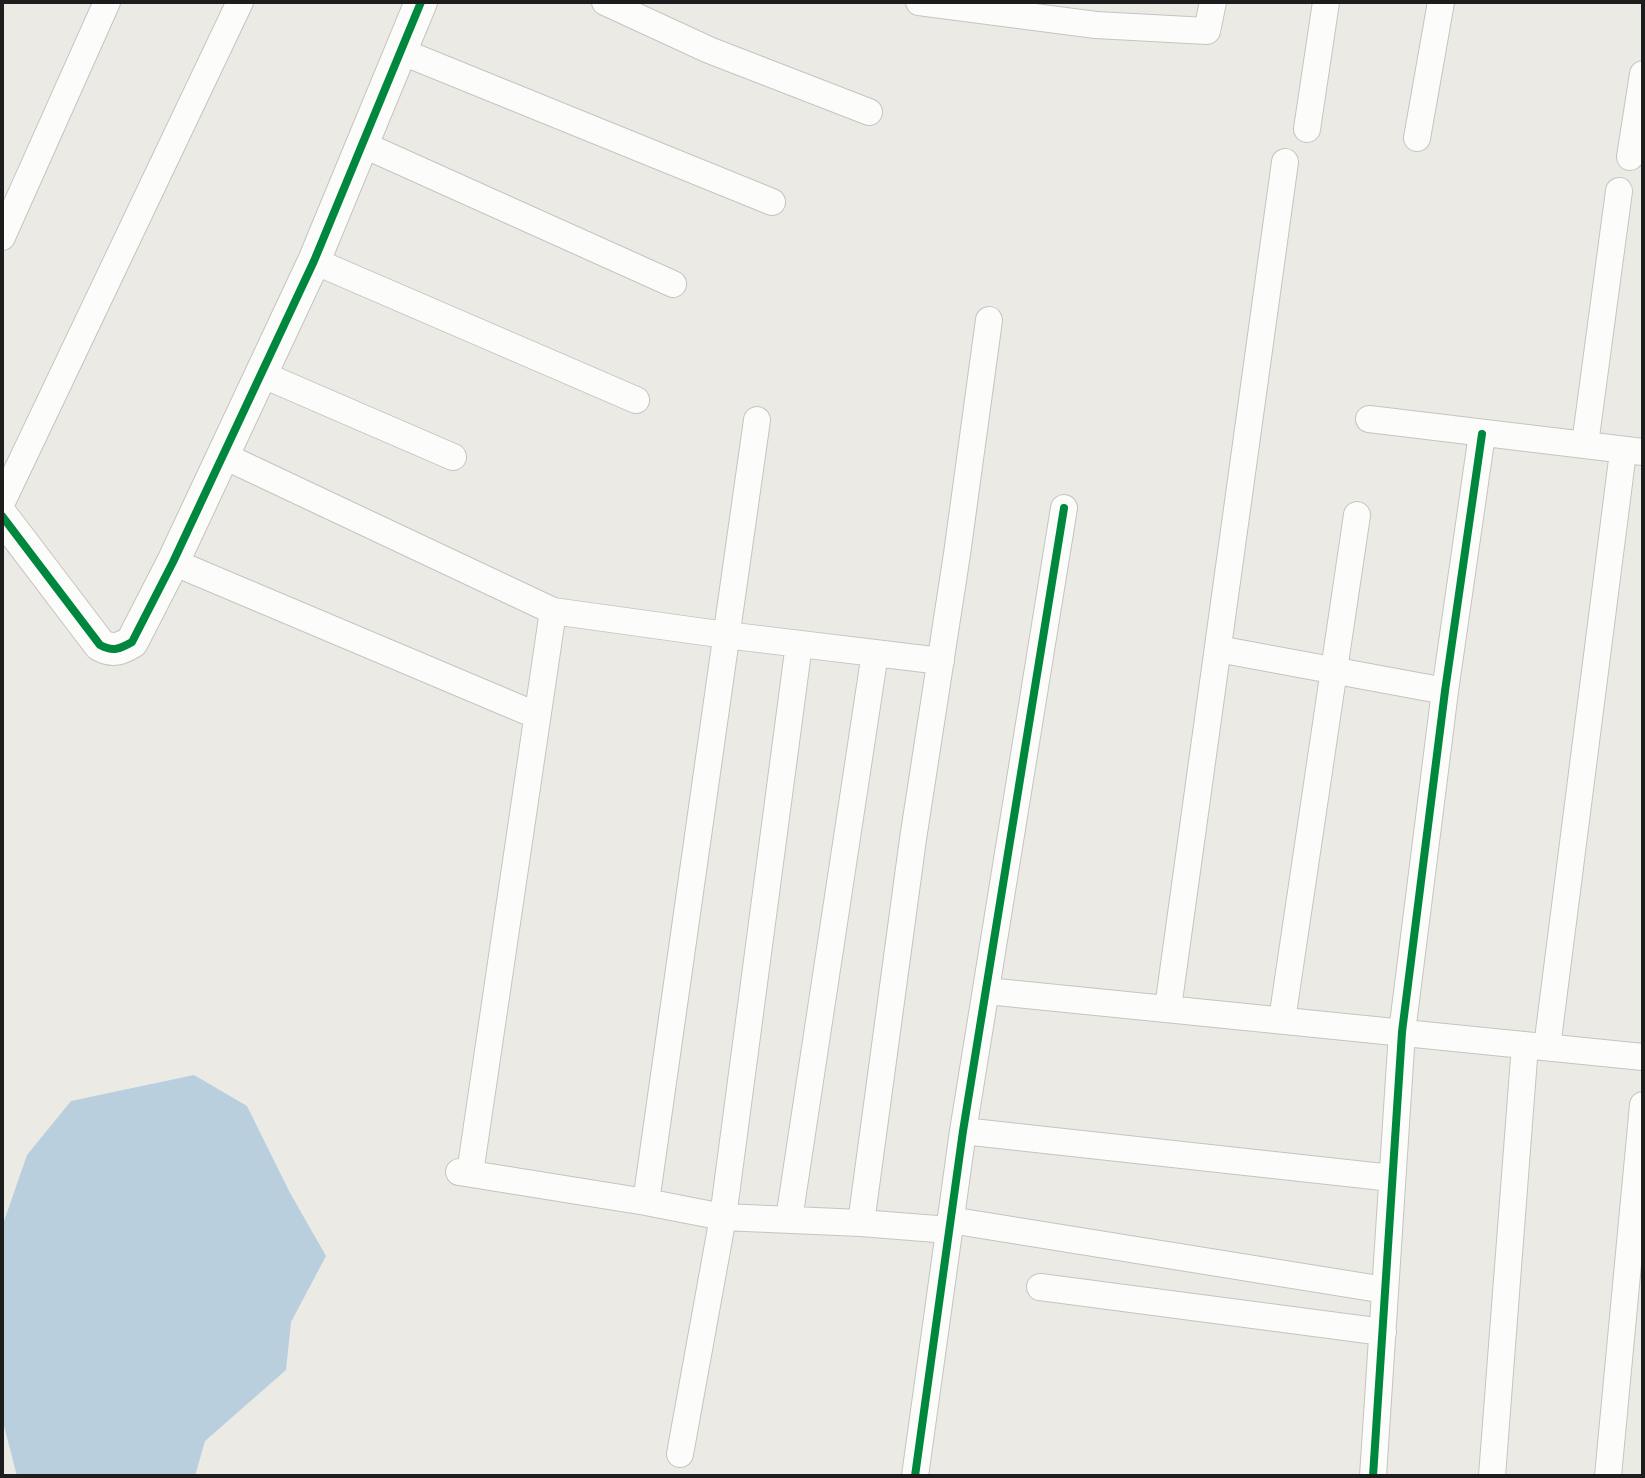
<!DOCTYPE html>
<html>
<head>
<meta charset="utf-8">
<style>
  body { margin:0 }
  #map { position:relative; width:1645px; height:1478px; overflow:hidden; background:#ebeae5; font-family:"Open Sans",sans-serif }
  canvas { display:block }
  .frame { position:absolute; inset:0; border:4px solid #1d1d1d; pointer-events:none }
</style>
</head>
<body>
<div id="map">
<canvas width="1645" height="1478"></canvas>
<div class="frame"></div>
</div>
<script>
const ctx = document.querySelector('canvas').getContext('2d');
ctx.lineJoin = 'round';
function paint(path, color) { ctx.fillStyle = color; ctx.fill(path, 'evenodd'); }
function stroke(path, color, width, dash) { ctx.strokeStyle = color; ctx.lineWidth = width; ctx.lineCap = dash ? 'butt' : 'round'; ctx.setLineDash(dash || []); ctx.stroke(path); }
paint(new Path2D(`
  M194 1075 247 1106 289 1191 326 1256 291 1322 286 1370 205 1441 195 1476H17L2 1418V1227L27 1155 71 1101Z`), '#b9cfdd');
const minor = new Path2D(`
  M605 2 709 50 869 112
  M919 2 1096 25 1207 31 1213 2
  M400 51 772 202
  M1307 129 1326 2
  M1417 138 1441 2
  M364 145 673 284
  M1630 157 1643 74
  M2 237 107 2
  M314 261 636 400
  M261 374 453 457
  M1369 419 1643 452
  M1585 444 1619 191
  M222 455 553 611 726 635 941 661
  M2 502 240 2
  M173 562 526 711 538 713
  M1218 649 1445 691
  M987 991 1643 1057
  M1168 1008 1285 162
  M1282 1020 1357 515
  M1547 1047 1623 452
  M963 1131 1392 1178
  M459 1172 646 1202 723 1217 861 1223 949 1230
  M470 1173 553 611
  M646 1202 757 420
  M789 1219 875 653
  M950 1220 1385 1290
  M861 1223 913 839 957 554 989 320
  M1040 1287 1383 1332
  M680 1454 723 1217 799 644
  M915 1476 963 1131 1064 508
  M1373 1476 1402 1032 1445 691 1482 434
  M1492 1476 1525 1045
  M1608 1476 1643 1105`);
const tertiary = new Path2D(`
  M2 516 100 645C113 652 120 649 132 642L173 562 314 261 421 2`);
stroke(minor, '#c4c4c1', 28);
stroke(tertiary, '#c4c4c1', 34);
stroke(minor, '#fcfcfb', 26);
stroke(tertiary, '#fcfcfb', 32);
stroke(new Path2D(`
  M2 516 100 645C113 652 120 649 132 642L173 562 314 261 421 2
  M915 1476 963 1131 1064 508
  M1373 1476 1402 1032 1445 691 1482 434`), '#00873e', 8);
</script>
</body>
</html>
